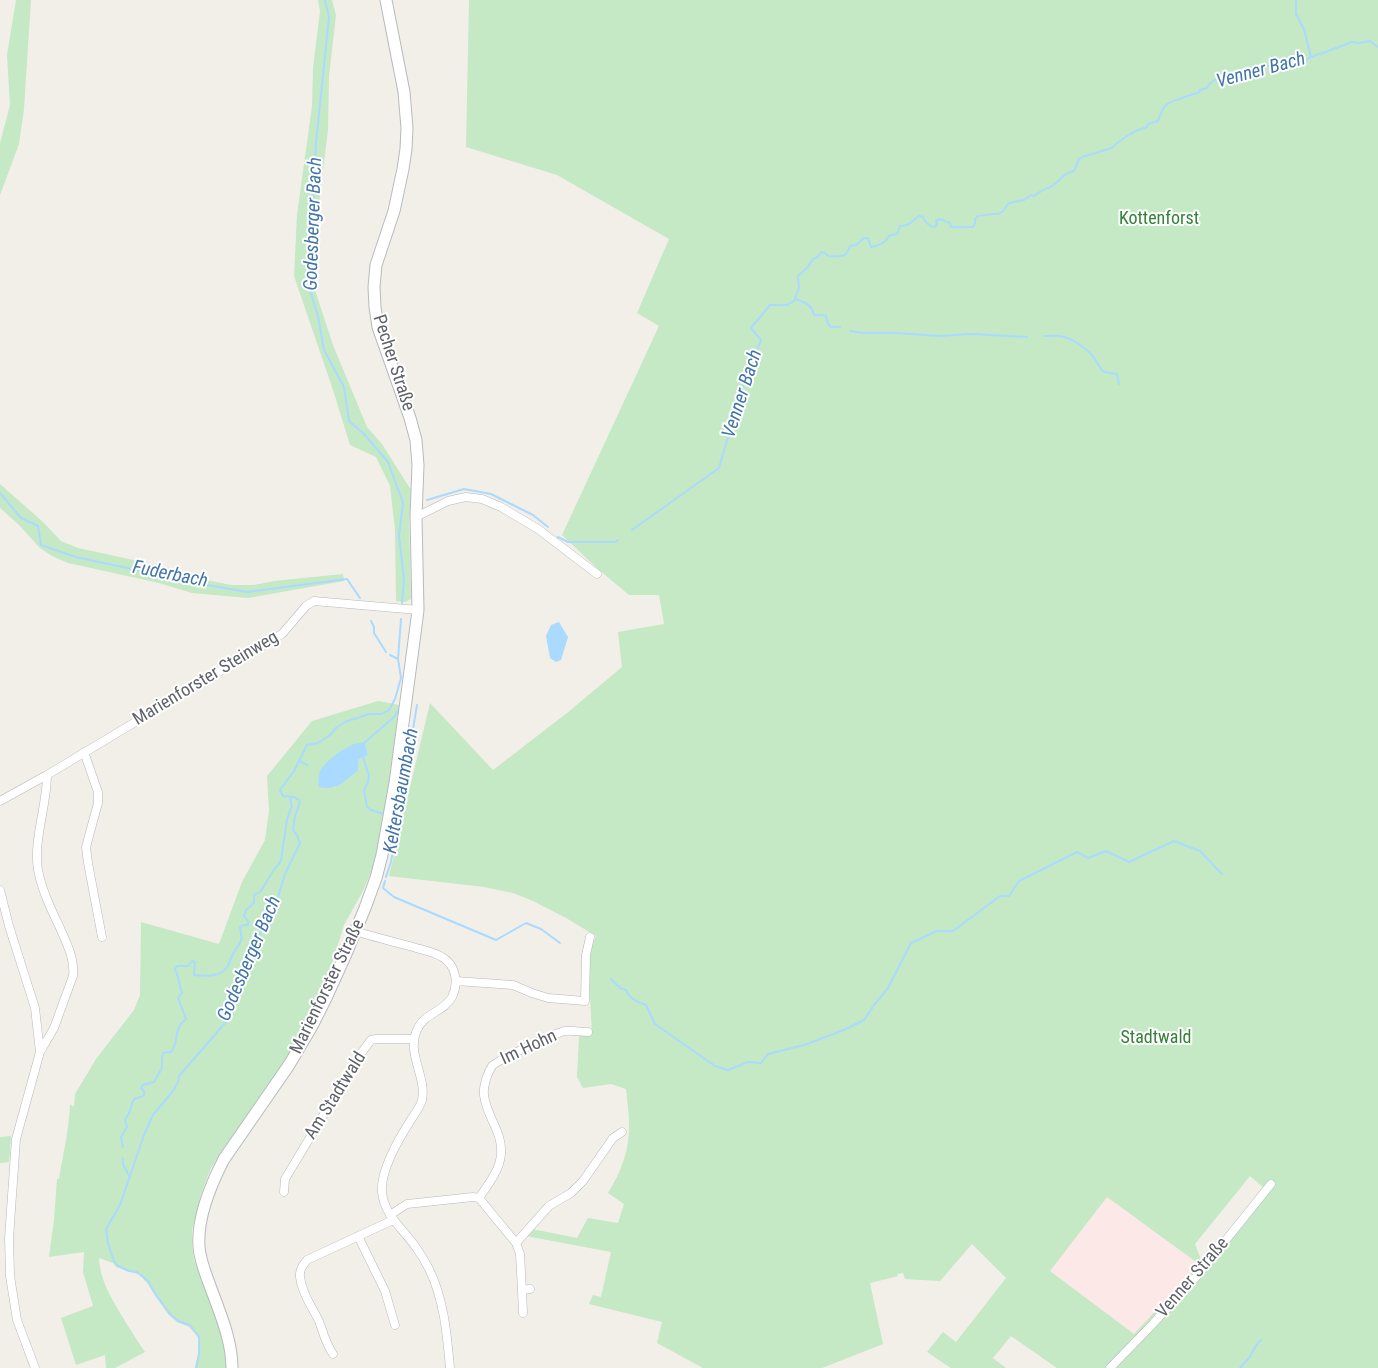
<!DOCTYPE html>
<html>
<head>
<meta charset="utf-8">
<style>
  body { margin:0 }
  canvas { display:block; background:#f1efe8 }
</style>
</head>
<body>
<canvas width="1378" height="1368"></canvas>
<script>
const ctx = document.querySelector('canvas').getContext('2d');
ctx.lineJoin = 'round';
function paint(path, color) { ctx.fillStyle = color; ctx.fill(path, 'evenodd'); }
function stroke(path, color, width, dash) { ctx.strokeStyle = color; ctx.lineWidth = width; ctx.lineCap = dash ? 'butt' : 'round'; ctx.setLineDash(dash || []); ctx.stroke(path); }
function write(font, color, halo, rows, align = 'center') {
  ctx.font = font + ' "Roboto Condensed",sans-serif'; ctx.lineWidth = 4; ctx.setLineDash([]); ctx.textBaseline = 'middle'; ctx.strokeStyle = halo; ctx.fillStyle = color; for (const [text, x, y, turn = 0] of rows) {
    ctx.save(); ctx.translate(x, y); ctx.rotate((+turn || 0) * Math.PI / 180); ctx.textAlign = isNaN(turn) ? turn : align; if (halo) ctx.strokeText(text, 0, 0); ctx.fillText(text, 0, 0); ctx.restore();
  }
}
paint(new Path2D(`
  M1107 1196 1199 1264 1134 1334 1049 1271Z`), '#fce8e6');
paint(new Path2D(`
  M16 0H31L24 109 19 144 0 195V143L10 105 7 55Z
  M318 0H332L336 15 329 76 328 130 319 203 313 284 333 345 367 427 382 444 411 490 409 524 411 599 405 602 396 601 395 530 390 486 376 457 350 445 333 390 294 276 297 215 312 106 313 68 320 11Z
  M469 0H1378V1368H1057L1011 1336 993 1358 1006 1368H951L927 1352 943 1332 956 1342 1006 1278 972 1244 940 1281 905 1279 903 1273 897 1274 898 1276 870 1283 883 1344 822 1368H703L657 1343 662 1322 589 1304 593 1295 601 1297 611 1252 526 1236 532 1229 577 1238 588 1218 618 1223 624 1204 608 1193C621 1172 630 1149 629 1124 629 1112 627 1100 626 1089L611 1084 583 1088 577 1077 579 1036H589L592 1034 588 957 596 936 566 918 533 901 513 893 484 887 389 876 430 703 493 770 567 713 622 667 618 632 664 624 659 595H629L598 569 562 535 659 326 637 313 669 239 557 175 466 147ZM1250 1176 1264 1188 1202 1262 1195 1244ZM1107 1197 1199 1264 1134 1334 1050 1271Z
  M0 484 43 522 61 541 78 548 175 569 211 581 231 585H254L274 581 343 574 344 581 248 598 192 593 159 583 68 563 52 556 40 548 19 525 0 508Z
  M378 701 399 705 386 804 378 852 369 877 363 891 344 925 326 983 302 1031 291 1052 259 1099 219 1155 210 1170 201 1194 192 1230V1247L194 1260 223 1334 225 1351 226 1368H195L198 1355 199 1338 189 1327 177 1322 169 1315 156 1297 148 1284 140 1275 116 1267 113 1263 99 1258C100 1283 115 1304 128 1326 134 1335 139 1344 145 1352L115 1368H106L105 1355 76 1365 61 1318 93 1306 83 1272 84 1252 49 1257 54 1220 57 1179H59C63 1154 69 1130 70 1104L74 1107 75 1094 96 1059 134 1010 140 995 141 922 219 944 242 882 265 840 269 810 267 776 312 721ZM365 743 368 755 358 760 357 770 334 788Z
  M11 1136 9 1162 0 1163V1137Z`), '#c5e8c5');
paint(new Path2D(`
  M559 622 568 637 561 660 556 662 550 658 546 636 551 625Z
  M365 742 368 755 358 760V770C344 782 337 791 319 787 318 782 318 776 320 771 325 762 343 748 354 744 357 743 362 743 365 742Z`), '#aadaff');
stroke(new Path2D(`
  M325 0 329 17 316 143 309 287 318 316 324 350 344 387 349 421 364 434 388 462 403 503 399 536 404 580 402 603
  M1296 0V14L1304 29 1311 57
  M795 299C804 302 812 304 814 315H824L826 316 828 324 831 327H840
  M850 331 863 333H896L939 336 971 334 1027 337
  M1044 336C1050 336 1058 335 1064 337 1073 339 1085 348 1091 354 1103 367 1095 372 1117 374L1119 384
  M0 493 21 518 38 526 41 545 76 557 160 575 187 577 207 585 247 592 347 579 360 598
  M427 500 464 489 491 494 533 515 548 527
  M632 530 719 468 743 385 761 340 751 328 770 305H787L794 301 799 288 798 276 808 267 813 259 818 257 821 252 825 253 828 256C840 256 846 259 850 246L856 245 864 238H868L871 247C879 246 885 243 889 236L897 234 900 226C912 225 911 221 919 216L923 217C925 223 929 226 935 227L937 224 936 221 940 219 950 223 951 227H973L975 224V219L978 216C984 216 994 213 998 214L1003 211 1009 203 1024 200 1031 195 1034 196C1040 191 1046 189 1052 186 1057 183 1061 178 1066 174 1068 173 1071 172 1074 171L1079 159 1082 157 1112 148C1115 144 1131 133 1136 131 1140 129 1143 129 1147 127L1148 124 1158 121C1165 99 1169 104 1187 96 1192 95 1194 93 1199 93L1200 90 1207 88C1212 76 1231 77 1241 72 1254 73 1267 64 1280 62 1288 61 1296 63 1304 60 1311 58 1315 54 1323 53L1352 42 1359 43 1370 41 1378 47
  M558 537 568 542H615L618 540
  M371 621 374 627V633L386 652
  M390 655 398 659
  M364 743 395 716 400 706
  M363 757 369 776 368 782 364 790 367 807 371 810 384 814
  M299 761 307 765
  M386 877 391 862 417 705
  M385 881 383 888 394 897 496 940 526 923 541 929 560 943
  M611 979 620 988 626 990C630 1000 637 1001 646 1005L655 1024 715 1066 728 1070 748 1062 761 1063 768 1054 804 1045 844 1030 864 1020 874 1005
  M875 1004 888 988 911 943 937 931H953L1000 896H1009L1019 881 1077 852 1088 858 1106 851 1129 862 1174 841 1200 851 1222 874
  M123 1147 121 1137 127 1127 125 1120C126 1118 128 1115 129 1113 133 1105 130 1098 141 1097L144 1095V1091L141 1088 143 1085 154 1082 162 1068V1058L163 1053 171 1052C180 1041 172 1030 186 1019L178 998 182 993C179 985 179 977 175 969L177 966H188L192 961 195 962 194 975C206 976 219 978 227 967 230 963 231 957 234 952 242 939 243 944 240 927L243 925H248V921L244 916 246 910 254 903V895L261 891 273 871 281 861 287 819 292 806 290 797
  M123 1158V1164L129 1176
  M196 1368 199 1354V1337L190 1325 178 1321 169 1313 154 1292 148 1281 137 1272 129 1271 118 1266 114 1261 108 1244 106 1229 120 1205 144 1135 153 1115 173 1091 178 1082 179 1076 226 1022 236 991 248 965 250 966 256 951 258 937 273 906 277 900 285 874 300 843 297 835 293 830 295 816 300 802 299 800 294 797 283 796 280 790 294 771 307 745 318 743 330 735 336 728 345 722 369 714H382L389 710 395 699 401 678 398 659 401 619
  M1240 1368 1249 1358 1257 1344 1261 1340`), '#aadaff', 2);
const street = new Path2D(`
  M416 517 448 501 466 497 482 499 501 507 538 529 597 574
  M84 752 98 792V803L86 847 88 863 102 937
  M0 801 47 775 282 634 306 606 314 601 418 610
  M0 890 9 926 35 1008 40 1052
  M355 931C374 937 394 942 413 947 423 950 434 952 442 957 456 965 459 983 452 997 444 1012 424 1013 417 1030 406 1053 427 1077 422 1100 420 1108 413 1116 409 1123 398 1140 380 1172 382 1192 384 1215 403 1229 415 1246 420 1253 425 1261 429 1269 444 1299 447 1335 450 1368
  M456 981 513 985 532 993 548 998 585 1001 586 955 590 937
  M284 1192 285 1179 359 1056 371 1040 376 1039H414
  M479 1198C488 1185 500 1170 501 1154 503 1132 486 1116 484 1095 483 1086 487 1074 492 1066 498 1060 555 1033 565 1031 571 1030 581 1032 588 1032
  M390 1215 407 1204 473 1197 479 1198 516 1243 520 1254 522 1290 530 1289
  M358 1236 385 1291 395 1325
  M516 1243 549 1206 571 1193 583 1181 613 1138 622 1132
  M522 1290 523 1313
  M333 1354C326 1344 323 1332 319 1321 312 1307 302 1293 300 1277 299 1270 303 1265 307 1260L393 1220
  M35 1368 17 1320 10 1276 9 1238 16 1139 40 1052 54 1028 73 976C75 959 67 944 60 928 51 909 42 891 38 870 33 841 47 805 47 775
  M1110 1368 1148 1329 1197 1276 1271 1184`);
const secondary = new Path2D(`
  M232 1368C232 1339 219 1311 209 1283 205 1272 200 1260 199 1247 197 1219 211 1184 224 1159L289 1065 312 1026 326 998 346 954 365 908 376 878 382 855 395 783 416 626 418 610 416 517 418 465 416 440 410 418 378 327 375 307 374 287 376 265 394 211 403 169 406 149 407 128 404 92 386 0`);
stroke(street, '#b5b8bc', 9);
stroke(secondary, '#b6babf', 13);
stroke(street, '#fff', 8);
stroke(secondary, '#fff', 11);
write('18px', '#348238', '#fff', [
  ["Kottenforst",1159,219],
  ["Stadtwald",1156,1038]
]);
write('18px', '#5f6368', '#fff', [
  ["Pecher Straße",393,363,72],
  ["Marienforster Steinweg",206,679,-31],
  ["Marienforster Straße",328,987,-64],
  ["Im Hohn",529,1048,-25],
  ["Am Stadtwald",336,1096,-58],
  ["Venner Straße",1193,1278,-49]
]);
write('italic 19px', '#4174aa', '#fff', [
  ["Venner Bach",1261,71,-15],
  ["Godesberger Bach",314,224,-88],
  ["Venner Bach",743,394,-72],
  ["Fuderbach",170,575,11],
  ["Keltersbaumbach",402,791,-80],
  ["Godesberger Bach",250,959,-67]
]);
</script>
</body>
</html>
